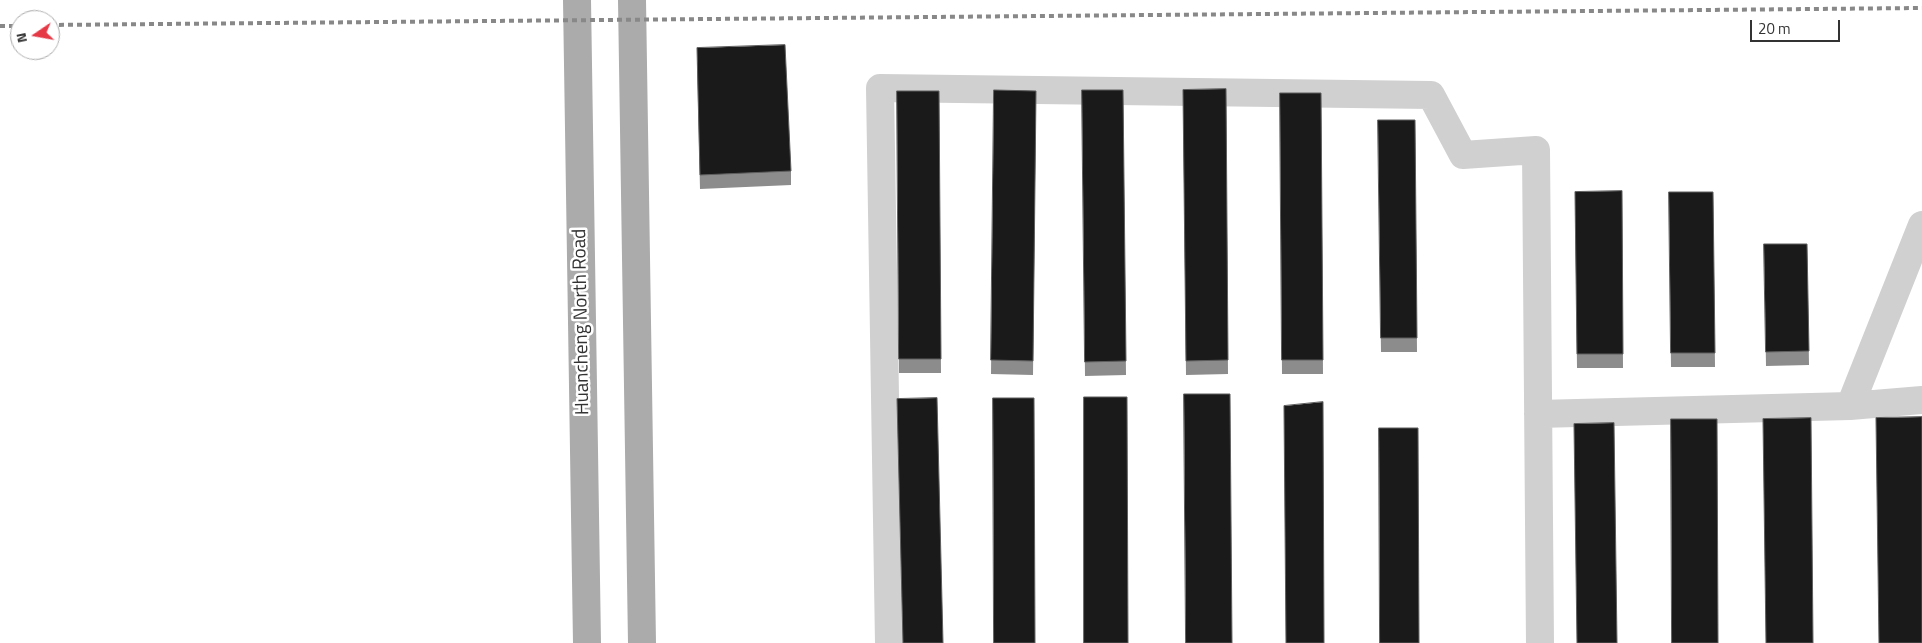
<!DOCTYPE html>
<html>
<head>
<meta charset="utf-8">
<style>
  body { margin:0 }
  #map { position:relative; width:1922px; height:643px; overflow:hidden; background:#fff; font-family:"Titillium Web",sans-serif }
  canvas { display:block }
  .north { position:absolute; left:10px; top:10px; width:50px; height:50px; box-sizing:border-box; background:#fff; border:1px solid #adadad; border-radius:50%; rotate:258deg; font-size:14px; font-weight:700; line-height:20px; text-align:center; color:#333 }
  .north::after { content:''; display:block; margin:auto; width:18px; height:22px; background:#e63946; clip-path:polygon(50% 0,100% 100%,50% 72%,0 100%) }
  .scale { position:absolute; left:1750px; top:20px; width:90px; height:22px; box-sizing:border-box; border:2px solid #333; border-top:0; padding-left:6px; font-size:15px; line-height:18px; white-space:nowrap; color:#333; -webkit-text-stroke:4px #fff; paint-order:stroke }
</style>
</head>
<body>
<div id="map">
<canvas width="1922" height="643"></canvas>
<div class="north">N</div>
<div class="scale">20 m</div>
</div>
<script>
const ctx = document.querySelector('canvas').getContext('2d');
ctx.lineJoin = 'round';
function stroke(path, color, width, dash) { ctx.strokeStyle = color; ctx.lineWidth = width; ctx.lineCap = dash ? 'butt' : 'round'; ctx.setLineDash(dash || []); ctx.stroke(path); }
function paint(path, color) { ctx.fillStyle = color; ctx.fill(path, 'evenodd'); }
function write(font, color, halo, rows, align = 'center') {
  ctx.font = font + ' "Titillium Web",sans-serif'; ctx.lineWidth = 5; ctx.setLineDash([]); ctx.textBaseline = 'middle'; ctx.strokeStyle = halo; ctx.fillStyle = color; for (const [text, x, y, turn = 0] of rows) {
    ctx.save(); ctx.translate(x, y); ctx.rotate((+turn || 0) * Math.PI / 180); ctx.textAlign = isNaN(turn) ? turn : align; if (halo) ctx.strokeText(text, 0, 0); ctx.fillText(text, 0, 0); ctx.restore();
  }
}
stroke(new Path2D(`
  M1922 225 1850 406 1922 400
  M1538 414 1850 406
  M889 643 880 88 1431 95 1463 155 1536 150 1540 643`), '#d0d0d0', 28);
stroke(new Path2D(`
  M577 0 587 643
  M632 0 642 643`), '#ababab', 28);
stroke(new Path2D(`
  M50 25 1922 8
  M0 26H20`), '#888', 4, [5, 4]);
paint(new Path2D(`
  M697 62 791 171V185L700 189Z
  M1226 89 1228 374 1186 375 1183 90Z
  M994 90 1036 91 1033 375 991 374Z
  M1082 90H1123L1126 375 1085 376Z
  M897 91H939L941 373H899Z
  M1280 93H1321L1323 374H1282Z
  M1378 120H1415L1417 352H1381Z
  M1622 191 1623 368H1577L1575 192Z
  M1669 192H1713L1715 367H1671Z
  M1764 244H1807L1809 365 1766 366Z`), '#8c8c8c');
const building = new Path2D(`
  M785 45 791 171 700 175 697 48Z
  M1226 89 1228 360 1186 361 1183 90Z
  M994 90 1036 91 1033 361 991 360Z
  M1082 90H1123L1126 361 1085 362Z
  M897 91H939L941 359H899Z
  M1280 93H1321L1323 360H1282Z
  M1378 120H1415L1417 338H1381Z
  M1622 191 1623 354H1577L1575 192Z
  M1669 192H1713L1715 353H1671Z
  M1764 244H1807L1809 351 1766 352Z
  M1184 394H1230L1232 643H1186Z
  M1084 397H1127L1128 643H1084Z
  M937 398 943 643H903L897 399Z
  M993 398H1034L1035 643H994Z
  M1323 402 1324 643H1286L1284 406Z
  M1922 417V643H1879L1876 418Z
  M1811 418 1813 643H1766L1763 419Z
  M1671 419H1717L1718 643H1672Z
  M1614 423 1617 643H1577L1574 424Z
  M1379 428H1418L1419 643H1380Z`);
paint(building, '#1a1a1a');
stroke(building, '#5f5f5f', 1);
write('19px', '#333', '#fff', [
  ["Huancheng North Road",582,322,-91]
]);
</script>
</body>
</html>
